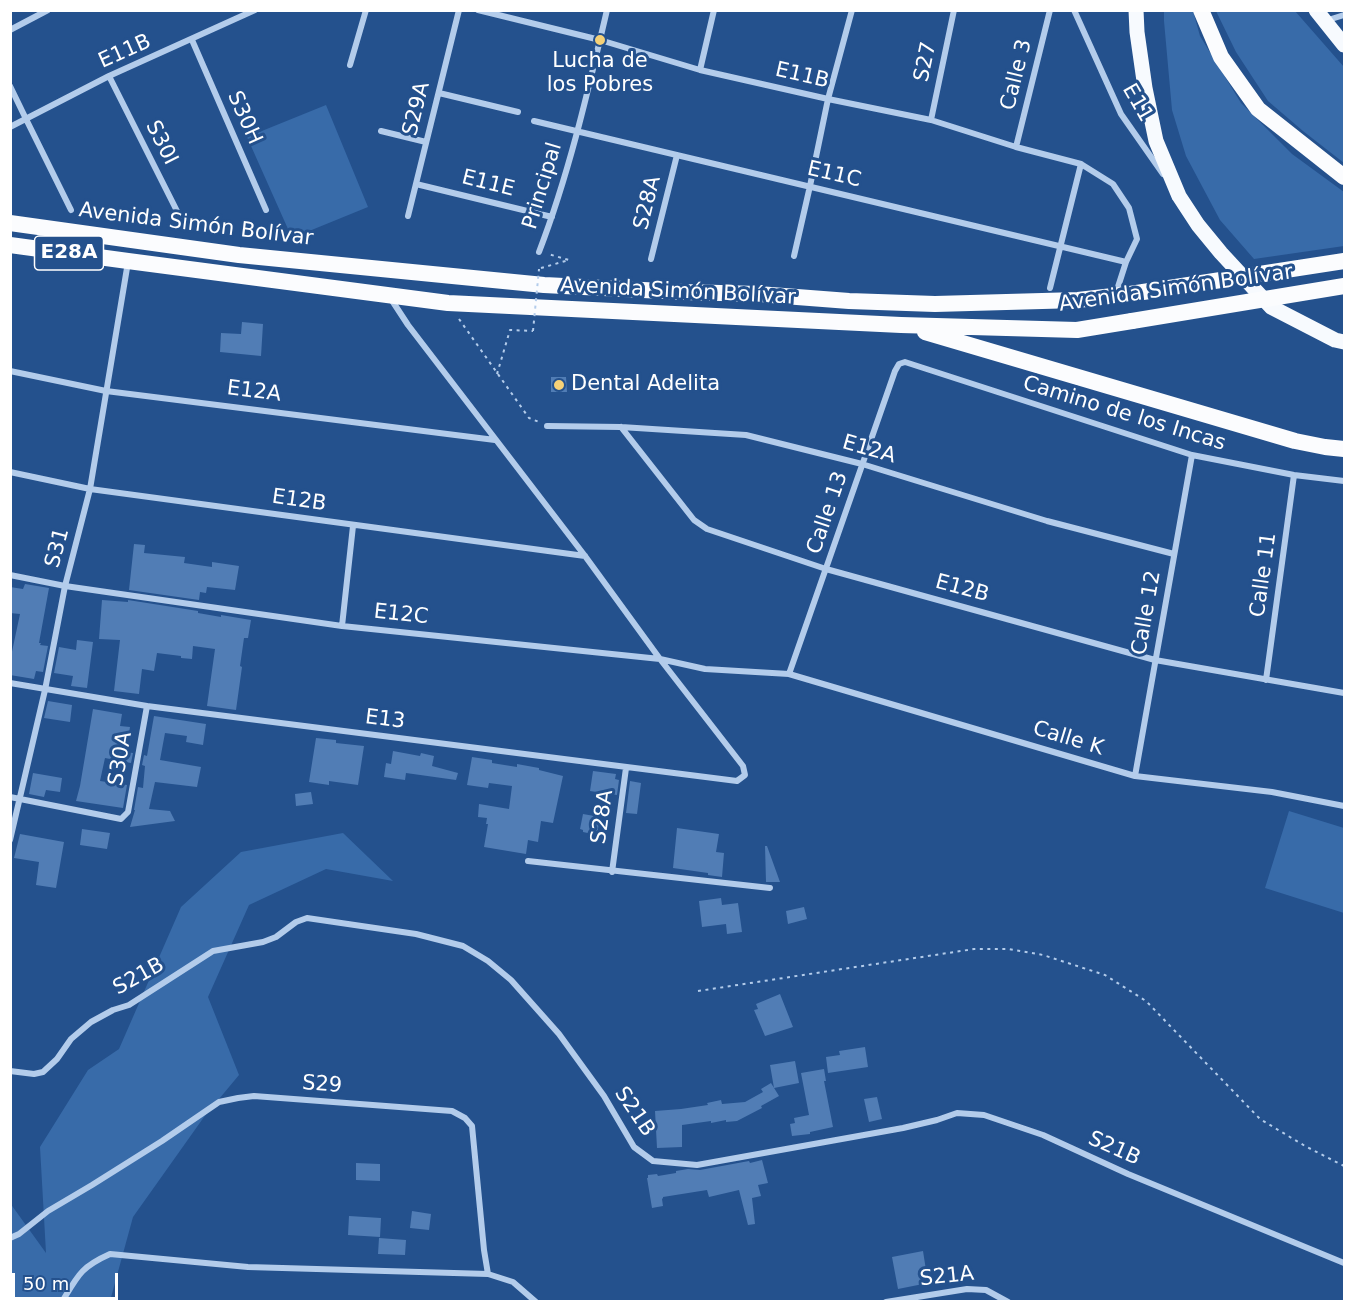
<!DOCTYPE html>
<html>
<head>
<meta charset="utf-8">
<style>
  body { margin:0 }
  #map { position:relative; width:1355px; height:1312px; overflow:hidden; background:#24518d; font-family:"DejaVu Sans",sans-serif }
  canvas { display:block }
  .frame { position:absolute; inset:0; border:12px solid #fff; pointer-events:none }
  .scale { position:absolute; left:12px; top:1273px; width:106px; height:27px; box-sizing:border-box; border:3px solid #fff; border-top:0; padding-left:8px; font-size:18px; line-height:21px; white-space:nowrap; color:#fff; -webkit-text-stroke:4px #24518d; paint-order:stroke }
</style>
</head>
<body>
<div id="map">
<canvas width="1355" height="1312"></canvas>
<div class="frame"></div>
<div class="scale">50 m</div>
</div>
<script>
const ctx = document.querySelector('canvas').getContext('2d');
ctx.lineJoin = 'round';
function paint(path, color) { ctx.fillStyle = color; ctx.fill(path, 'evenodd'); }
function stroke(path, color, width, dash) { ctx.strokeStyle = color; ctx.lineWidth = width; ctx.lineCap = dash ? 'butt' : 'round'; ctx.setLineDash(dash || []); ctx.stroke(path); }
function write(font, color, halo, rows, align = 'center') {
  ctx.font = font + ' "DejaVu Sans",sans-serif'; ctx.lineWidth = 6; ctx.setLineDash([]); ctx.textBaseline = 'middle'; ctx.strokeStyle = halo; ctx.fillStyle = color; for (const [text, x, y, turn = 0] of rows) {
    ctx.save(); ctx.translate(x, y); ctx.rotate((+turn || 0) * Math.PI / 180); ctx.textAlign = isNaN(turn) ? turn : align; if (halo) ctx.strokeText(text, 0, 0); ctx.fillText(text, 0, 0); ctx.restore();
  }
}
paint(new Path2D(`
  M1164 11H1193L1200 36 1241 103 1292 154 1344 192V246L1254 259 1220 220 1186 156 1172 110 1164 21Z
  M1216 11H1295L1344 67V163L1303 131 1268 101 1236 52Z
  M326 105 368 207 292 238 247 137Z
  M1289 811 1344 828V913L1265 888Z
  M343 833 393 881 326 869 249 905 208 997 239 1075 204 1117 133 1217 110 1301H11L10 1203 46 1253 40 1147 88 1070 119 1049 181 907 241 852Z`), '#386ba9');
paint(new Path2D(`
  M242 322 263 324 261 356 220 352 221 333 241 334Z
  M551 377H566L567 392H551Z
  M134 544 145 545 144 553 185 557 184 563 212 567V562L239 566 235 590 207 587 206 593 200 592 199 600 129 590Z
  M25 584 49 588 39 643H41L40 645 48 646 43 672 36 671 34 679 10 675V661L20 614 10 613V587L23 589Z
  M102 600 128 602V600L198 611V613L221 617V615L251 620 248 638H244L240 666 242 667 236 710 207 706 215 649 193 646 192 659 181 658V656L157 653 154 671 142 669 139 694 114 691 120 640 99 639Z
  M77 640 93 642 87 688 71 686 73 676 54 673 59 647 76 650Z
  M48 701 72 705 70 722 44 718Z
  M93 709 122 714 120 726 130 727 126 752 133 753 131 763 105 758 100 781 127 785 123 808 76 801 80 786Z
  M154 716 206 724 203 745 186 742 187 736 165 733 160 760 201 767 197 787 155 782 149 809 170 811 175 821 130 827 135 810H134L138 787 143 788 145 766 142 765 144 755 147 756Z
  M316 738 336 740V743L364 746 358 785 329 781V785L309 782Z
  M393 751 420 756 421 753 434 756 432 766 458 773 456 780 406 773 405 780 384 777 386 763 391 764Z
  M472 757 492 760V763L517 767V764L539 768V770L563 776 553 823 541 821 538 842 528 840 526 854 484 847 488 824H486L487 818 478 817 479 804 509 809 512 786 489 783 488 788 467 785Z
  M593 771 616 774 615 779 619 780 617 795 590 791Z
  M33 773 62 778 60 792 46 790 44 797 29 794Z
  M630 781 641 783 637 814 626 813Z
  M311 792 313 804 296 806 295 794Z
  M583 814 600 817 597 835 583 832V830L580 829Z
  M677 828 719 834 716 852 724 853 722 877 708 875V873L673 868Z
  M82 829 110 833 107 849 80 845Z
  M20 834 64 842 56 888 36 885 39 862 14 858Z
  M765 846H767L780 882H766Z
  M721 898 722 905 738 903 742 932 727 934 726 924 702 927 699 901Z
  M804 907 807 919 788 924 786 911Z
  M780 994 793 1027 765 1036 754 1010 758 1009 756 1004Z
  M865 1047 868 1067 828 1073 826 1057 840 1055 839 1051Z
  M795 1061 799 1083 774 1088 770 1065Z
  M824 1069 826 1081H824L833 1127 810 1132V1134L792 1136 790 1124 795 1123 794 1118 809 1115 801 1073Z
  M771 1083 779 1096 761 1106 762 1108 737 1121 726 1122V1120L711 1123V1121L682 1125V1147L657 1148 655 1111 681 1109 708 1105 707 1103 721 1100 722 1104 745 1102 763 1092 761 1089Z
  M877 1097 882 1119 869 1122 864 1099Z
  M762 1160 768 1183 758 1185 761 1196 752 1198 755 1224 748 1225 739 1190 709 1197 707 1190 663 1197V1198L662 1199 663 1206 652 1208 647 1178H648V1175L657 1174 658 1176 676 1173V1171L688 1169 700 1170 749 1161 750 1163Z
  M356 1163 380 1164V1181L356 1180Z
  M412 1211 431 1214 429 1230 410 1228Z
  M349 1216 381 1218 380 1237 348 1235Z
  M379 1238 406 1240 405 1255 378 1254Z
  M923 1251 928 1283 898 1289 892 1257Z`), '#517db5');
stroke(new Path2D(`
  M541 268 569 260 548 254
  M459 319 529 418 539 422
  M497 374 510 330 533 331
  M698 991 974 949H1009L1043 955 1105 975 1146 1001 1260 1119 1305 1146 1344 1166`), '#b3cceb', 2, [3, 4.5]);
stroke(new Path2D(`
  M478 10 600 40 700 70 828 99 931 120 1016 147 1081 164 1113 184 1129 208 1137 239 1126 262 1116 293
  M1074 10 1121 114 1163 174
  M1325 21 1344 15
  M10 30 48 10
  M192 40 266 210
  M350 65 366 10
  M700 70 714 10
  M109 76 184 225
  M10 86 26 119 71 210
  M439 93 518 112
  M931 120 954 10
  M534 121 1126 262
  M10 127 109 76 255 10
  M381 131 426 142
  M1016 147 1050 10
  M416 184 552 217
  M408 216 459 10
  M539 252C569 174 588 91 607 10
  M794 256 810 186 828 99 852 10
  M651 259 677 155
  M1050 288 1081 164
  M10 371 106 391 495 440
  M547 426 621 427 746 435 862 464 1047 521 1174 554
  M621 427 694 520 707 529 826 569 1155 660 1344 693
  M10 472 90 489 585 556
  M10 575 65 586 342 626 660 659 705 669 789 674 1135 776 1272 792 1344 806
  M342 626 353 526
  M789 674 895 371 899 364 905 362 1192 455 1294 475 1344 481
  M1266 680 1294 475
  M10 683 147 706 737 781 745 775 743 766 660 659 585 556 408 325 391 299
  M1135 776 1192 455
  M10 797 121 819 128 812 147 706
  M10 840 45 690 65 586 90 489 128 262
  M528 861 770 888
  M612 872 626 768
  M10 1071 34 1074 43 1072 57 1059 71 1039 91 1022 113 1010 129 1005 213 951 263 942 276 937 296 922 307 918 416 934 463 946 488 961 511 980 559 1034 604 1096 634 1147 653 1161 697 1165 903 1128 937 1120 957 1113 984 1115 1043 1135 1128 1174 1344 1263
  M10 1238 19 1234 48 1211 92 1185 162 1141 219 1102 238 1098 254 1096 452 1111 465 1118 472 1126 484 1250 488 1274
  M62 1302C78 1275 81 1267 110 1254L248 1267 488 1274 513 1282 536 1302
  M886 1302 967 1289 986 1290 1008 1302`), '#b3cceb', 6);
stroke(new Path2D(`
  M1136 10 1137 32 1145 88 1156 141 1179 196 1198 225 1221 253 1271 307 1335 340 1344 342
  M1316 10 1344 45`), '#f7fafe', 15);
stroke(new Path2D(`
  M1201 10 1221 57 1258 109 1344 177
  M10 223 239 255 544 285 683 292 758 294 849 301 935 304 1078 300 1130 294
  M10 245 128 261 448 303 901 325 1077 330 1132 321
  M925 332 1295 441 1325 447 1344 449`), '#fbfcfe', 16);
stroke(new Path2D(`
  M533 331 539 269`), '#b3cceb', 2, [3, 4.5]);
stroke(new Path2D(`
  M1130 294 1344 261
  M1132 321 1344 286`), '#fbfcfe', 16);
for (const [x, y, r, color] of [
  [600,40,6,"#f5d177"],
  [559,385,6,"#f5d177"]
]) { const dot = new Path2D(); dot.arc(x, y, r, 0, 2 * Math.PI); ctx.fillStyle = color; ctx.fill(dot); stroke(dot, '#24518d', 2); }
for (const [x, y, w] of [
  [69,253,69]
]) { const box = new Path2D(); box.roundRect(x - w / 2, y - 17, w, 34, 4.5); ctx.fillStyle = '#24518d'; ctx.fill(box); stroke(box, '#fff', 1.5); }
write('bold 20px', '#fff', null, [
  ["E28A",69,253]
]);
write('21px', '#fff', '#24518d', [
  ["E11B",125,52,-24],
  ["S27",926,62,-78],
  ["Calle 3",1017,75,-76],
  ["E11B",802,76,13],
  ["E11",1137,103,60],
  ["S29A",417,109,-76],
  ["S30H",244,118,66],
  ["S30I",161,143,63],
  ["E11C",834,175,13],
  ["E11E",488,184,14],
  ["Principal",543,186,-73],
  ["S28A",648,203,-76],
  ["Avenida Simón Bolívar",196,225,7],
  ["Avenida Simón Bolívar",1176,289,-8],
  ["Avenida Simón Bolívar",678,292,3],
  ["E12A",254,392,7],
  ["Camino de los Incas",1124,414,17],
  ["E12A",869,450,16],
  ["E12B",299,501,8],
  ["Calle 13",828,513,-71],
  ["S31",58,548,-75],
  ["Calle 11",1264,575,-82],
  ["E12B",962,589,15],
  ["Calle 12",1147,613,-80],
  ["E12C",401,615,6],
  ["E13",385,720,7],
  ["Calle K",1068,739,17],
  ["S30A",121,759,-80],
  ["S28A",603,817,-82],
  ["S21B",139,977,-29],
  ["S29",322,1085,4],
  ["S21B",634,1112,56],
  ["S21B",1114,1149,24],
  ["S21A",947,1277,-6]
]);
write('21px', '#fff', '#24518d', [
  ["Lucha de",600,62],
  ["los Pobres",600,86],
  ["Dental Adelita",571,385,"left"]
]);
</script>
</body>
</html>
